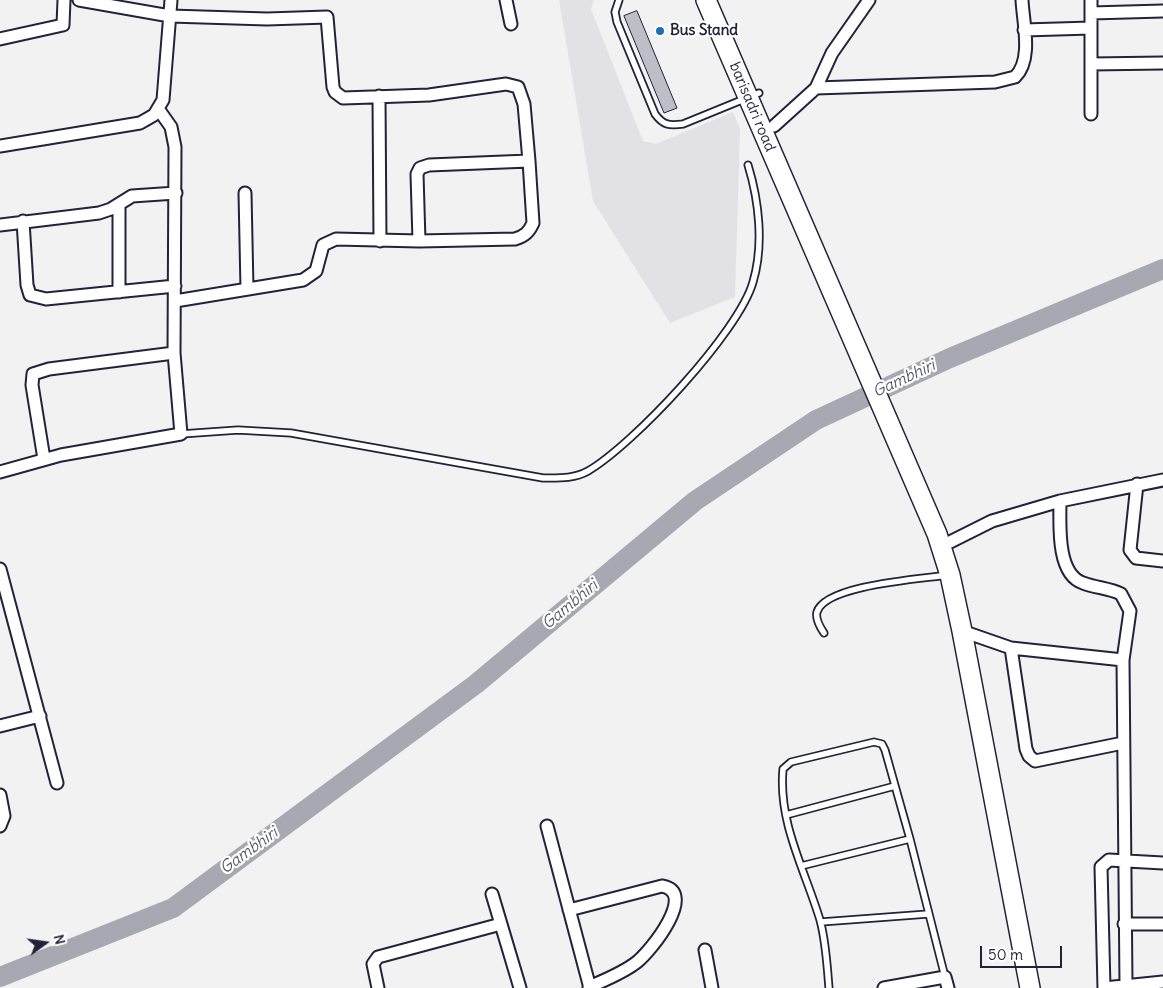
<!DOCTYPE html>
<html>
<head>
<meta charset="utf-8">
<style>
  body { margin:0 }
  #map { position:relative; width:1163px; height:988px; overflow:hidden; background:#f2f2f3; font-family:Delius,sans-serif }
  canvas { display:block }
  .north { position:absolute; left:20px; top:918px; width:50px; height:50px; -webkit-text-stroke:4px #fff; paint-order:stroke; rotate:76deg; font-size:14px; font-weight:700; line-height:20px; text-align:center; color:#22223b }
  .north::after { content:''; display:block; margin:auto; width:18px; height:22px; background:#22223b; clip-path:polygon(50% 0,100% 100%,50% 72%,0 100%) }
  .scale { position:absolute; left:980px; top:946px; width:82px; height:22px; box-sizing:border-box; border:2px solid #22223b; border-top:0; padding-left:6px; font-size:15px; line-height:18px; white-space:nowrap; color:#22223b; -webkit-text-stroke:4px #fff; paint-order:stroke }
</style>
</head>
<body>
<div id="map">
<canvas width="1163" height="988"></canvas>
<div class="north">N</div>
<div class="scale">50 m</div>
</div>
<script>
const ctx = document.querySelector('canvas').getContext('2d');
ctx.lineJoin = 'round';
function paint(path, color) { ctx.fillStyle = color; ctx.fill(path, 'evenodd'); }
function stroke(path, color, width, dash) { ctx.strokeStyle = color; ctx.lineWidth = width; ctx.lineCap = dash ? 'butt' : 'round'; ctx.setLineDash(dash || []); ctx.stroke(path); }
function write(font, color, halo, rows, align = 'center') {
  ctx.font = font + ' Delius,sans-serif'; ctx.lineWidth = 4.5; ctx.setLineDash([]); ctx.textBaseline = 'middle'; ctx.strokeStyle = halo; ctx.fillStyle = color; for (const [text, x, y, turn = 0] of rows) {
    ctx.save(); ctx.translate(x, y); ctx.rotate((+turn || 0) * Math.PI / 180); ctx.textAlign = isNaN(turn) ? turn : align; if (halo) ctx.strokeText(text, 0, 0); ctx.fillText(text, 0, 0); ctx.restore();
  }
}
paint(new Path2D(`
  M559 0H594L591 9 643 141 656 144 733 112 740 129 735 297 670 323 593 201Z`), '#e2e2e6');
stroke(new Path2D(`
  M0 977 173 908 476 684 695 501 816 420 950 358 1163 269`), '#a8a8b2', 20);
const building = new Path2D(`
  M637 11 677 108 664 113 624 16Z`);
paint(building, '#bebec6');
stroke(building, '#22223b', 1);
const service = new Path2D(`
  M619 0 615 12 617 22 655 114C663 125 669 126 683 124L759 93
  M181 434 238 430 291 433 543 478C558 478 574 479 588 471 633 445 739 332 753 282 764 245 759 201 748 165
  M824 633C820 627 815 619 817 612 825 585 921 579 948 575
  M786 815 895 786
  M801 866 910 839
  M821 922 928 914
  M829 988C827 965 826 942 820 920 805 870 778 823 783 769L791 762 874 742 882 744 885 750 910 839 945 977`);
const minor = new Path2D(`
  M79 0 170 16 267 19 327 17 333 87 335 92 343 98 429 95 506 84 518 87 524 104 529 161 429 165 420 168 417 174 419 241
  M506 0 511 24
  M1091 13 1163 11
  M1024 30 1091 28
  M0 39 63 25 64 0
  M1091 64 1163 63
  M816 88 995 82 1015 77C1033 60 1023 22 1022 0
  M379 96 380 241
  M1091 114V0
  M774 126 816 88 832 53 869 0
  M0 146 140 123 154 115 163 100 171 0
  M245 193 247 289
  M23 221 27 285 30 295 46 299 175 286
  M0 225 99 213 111 209 132 196 176 193
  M119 292V204
  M175 301 303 280 316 271 323 245 336 239 419 241 515 239C525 236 529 232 533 223L529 161
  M44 459 32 385 33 374 49 369 174 353
  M0 472 61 455 181 434 174 353 175 147 171 127 159 110
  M1137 484 1130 550 1136 558 1163 561
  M950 542 992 521 1060 501
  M0 569 57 783
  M962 631 1011 648 1123 660
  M1011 648 1026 749 1029 756 1035 761 1123 743
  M0 726 40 716
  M0 795 4 816 0 826
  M547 826 590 988
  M492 894 520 988
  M569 910 662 886C698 892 651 951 637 962 623 973 605 980 589 987
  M1124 924H1163
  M705 950 712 988
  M1126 985 1123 660 1130 611 1121 594C1109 588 1096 588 1083 583 1056 574 1060 523 1060 501L1163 480
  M378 988 373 964 378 957 501 924
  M884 988 945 977 948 988
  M1104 988 1101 867 1109 860 1163 863
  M1104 988 1163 982`);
const primary = new Path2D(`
  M706 0 937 534 950 575 962 631 1030 988`);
stroke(service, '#22223b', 9);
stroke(minor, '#22223b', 15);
stroke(primary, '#22223b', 22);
stroke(service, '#fff', 5.5);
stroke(minor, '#fff', 11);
stroke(primary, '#fff', 19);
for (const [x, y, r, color] of [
  [660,31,5,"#1f6fb2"]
]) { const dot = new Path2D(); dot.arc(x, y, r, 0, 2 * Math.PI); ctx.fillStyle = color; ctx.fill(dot); stroke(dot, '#fff', 2); }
write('bold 15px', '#22223b', '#fff', [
  ["Bus Stand",670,31]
], 'left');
write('15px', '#22223b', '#fff', [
  ["barisadri road",752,107,67]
]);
write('italic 16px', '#58586b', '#fff', [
  ["Gambhiri",904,379,-25],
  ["Gambhiri",570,605,-40],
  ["Gambhiri",249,851,-36]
]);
</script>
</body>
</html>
